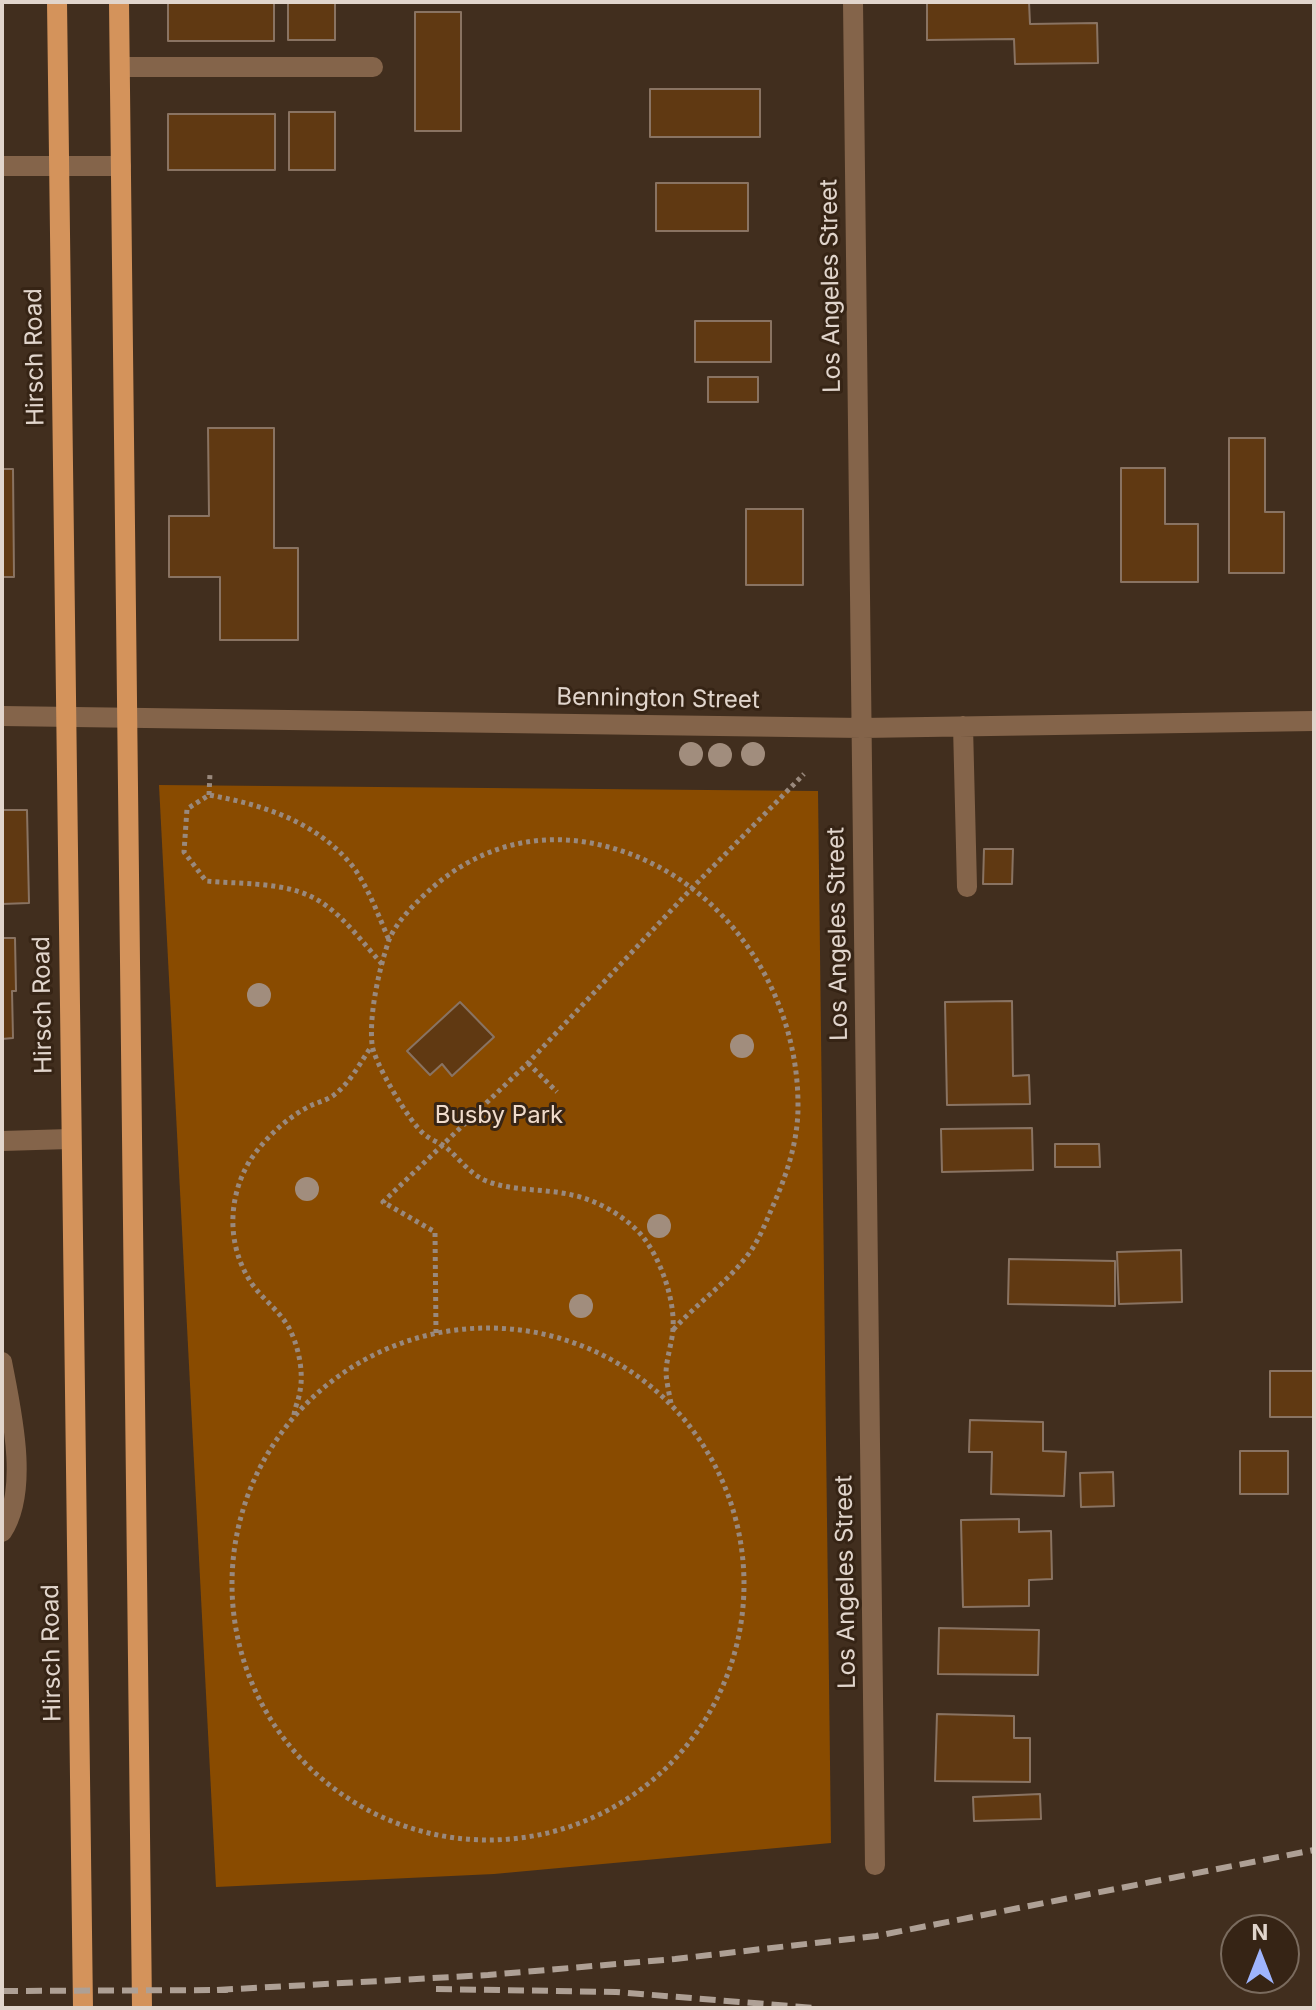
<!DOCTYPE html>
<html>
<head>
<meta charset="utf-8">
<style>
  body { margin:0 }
  #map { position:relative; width:1316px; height:2010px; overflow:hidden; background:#412e1e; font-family:Inter,sans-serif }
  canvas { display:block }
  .frame { position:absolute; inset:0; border:4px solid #e1d5cc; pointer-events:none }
  .north { position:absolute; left:1220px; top:1914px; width:80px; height:80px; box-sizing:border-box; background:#362415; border:2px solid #7a6b5e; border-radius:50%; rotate:0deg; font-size:22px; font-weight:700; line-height:32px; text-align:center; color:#e1d5cc }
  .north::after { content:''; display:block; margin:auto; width:28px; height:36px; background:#9eb4fd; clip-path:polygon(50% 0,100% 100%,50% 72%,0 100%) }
</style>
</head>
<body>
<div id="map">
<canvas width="1316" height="2010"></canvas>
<div class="frame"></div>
<div class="north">N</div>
</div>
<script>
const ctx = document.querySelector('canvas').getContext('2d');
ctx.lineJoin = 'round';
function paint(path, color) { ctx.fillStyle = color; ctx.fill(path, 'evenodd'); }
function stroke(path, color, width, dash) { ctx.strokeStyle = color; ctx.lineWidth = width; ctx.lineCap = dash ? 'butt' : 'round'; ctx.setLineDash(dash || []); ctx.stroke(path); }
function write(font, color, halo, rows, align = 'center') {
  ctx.font = font + ' Inter,sans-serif'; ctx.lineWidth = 6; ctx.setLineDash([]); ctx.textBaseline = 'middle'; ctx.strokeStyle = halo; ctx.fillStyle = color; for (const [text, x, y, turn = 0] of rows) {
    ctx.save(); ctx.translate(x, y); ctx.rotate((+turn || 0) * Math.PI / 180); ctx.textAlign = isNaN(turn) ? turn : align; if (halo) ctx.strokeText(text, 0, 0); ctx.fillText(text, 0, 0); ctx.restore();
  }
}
paint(new Path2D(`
  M159 785 818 791 831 1843 494 1874 216 1887Z`), '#894b00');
const building = new Path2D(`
  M168 2H274V41H168Z
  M288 2H335V40H288Z
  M927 2H1029L1030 24 1097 23 1098 63 1015 64 1014 39 927 40Z
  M415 12H461V131H415Z
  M650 89H760V137H650Z
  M289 112H335V170H289Z
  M168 114H275V170H168Z
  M656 183H748V231H656Z
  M695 321H771V362H695Z
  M708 377H758V402H708Z
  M208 428H274V548H298V640H220V577H169V516H209Z
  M1229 438H1265V512H1284V573H1229Z
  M1121 468H1165V524H1198V582H1121Z
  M2 469H13L14 577H2Z
  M746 509H803V585H746Z
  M2 810H27L29 903 2 904Z
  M984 849H1013L1012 884H983Z
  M2 938H15L16 991H12L13 1038 2 1039Z
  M1012 1001 1013 1076 1029 1075 1030 1104 947 1105 945 1002Z
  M460 1002 494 1037 452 1076 442 1064 430 1075 407 1051Z
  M1032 1128 1033 1170 942 1172 941 1129Z
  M1055 1144H1099L1100 1167H1055Z
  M1181 1250 1182 1302 1119 1304 1117 1252Z
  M1009 1259 1115 1261V1306L1008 1304Z
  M1270 1371H1314V1417H1270Z
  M970 1420 1043 1422V1451L1066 1452 1064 1496 991 1494 992 1452H969Z
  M1240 1451H1288V1494H1240Z
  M1113 1472 1114 1506 1081 1507 1080 1473Z
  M1019 1519V1532L1051 1531 1052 1579 1029 1580V1606L963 1607 961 1520Z
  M939 1628 1039 1630 1038 1675 938 1674Z
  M937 1714 1014 1716V1738H1030V1782L935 1781Z
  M1040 1794 1041 1819 974 1821 973 1797Z`);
paint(building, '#603912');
stroke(building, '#897362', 2);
stroke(new Path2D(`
  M209 795 210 773
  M382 964C361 941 340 910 310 896 280 882 238 884 206 881L184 852 187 809 209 795C264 805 318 822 354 868 369 889 379 917 389 940
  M528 1063 557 1092
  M232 1584a256 256 0 1 1 512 0a256 256 0 1 1-512 0Z
  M436 1333 435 1232 383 1202 528 1063 693 887 804 774
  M671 1403C669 1394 667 1383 666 1374 666 1359 672 1344 673 1329 675 1300 661 1260 643 1237 627 1217 597 1200 572 1195 543 1188 512 1192 484 1180 471 1174 460 1160 449 1150 442 1143 432 1141 424 1134 410 1123 373 1061 372 1044 369 1014 379 969 389 940 396 922 417 901 432 888 475 850 529 833 585 842 711 862 799 982 798 1107 798 1142 786 1177 772 1208 766 1222 760 1237 752 1249 731 1280 698 1302 673 1330
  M294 1415C295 1407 299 1399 300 1391 304 1371 298 1344 288 1326 278 1310 263 1299 252 1284 227 1247 227 1200 249 1162 264 1139 287 1117 312 1105 319 1102 327 1100 334 1095 350 1083 360 1063 371 1047`), '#99897d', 5, [4, 4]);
stroke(new Path2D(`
  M853 2 875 1865
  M120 67H373
  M2 166H121
  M2 716 862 728 1314 721
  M963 726 967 887
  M2 1141 70 1139
  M2 1362C11 1409 30 1490 2 1532`), '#84644a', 20);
stroke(new Path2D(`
  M57 2 83 2008
  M119 2 142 2008`), '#d4935b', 20);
stroke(new Path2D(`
  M436 1989 616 1992 815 2008
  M217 1990 488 1975 675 1959 876 1936 1314 1850
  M2 1991 228 1990`), '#aea095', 6, [16, 8]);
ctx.fillStyle = '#a18d7d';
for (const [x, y] of [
  [691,754],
  [753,754],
  [720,755],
  [259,995],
  [742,1046],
  [307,1189],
  [659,1226],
  [581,1306]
]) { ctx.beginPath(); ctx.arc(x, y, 12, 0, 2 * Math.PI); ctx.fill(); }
write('24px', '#e1d5cc', '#362415', [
  ["Los Angeles Street",831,286,-91],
  ["Hirsch Road",35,357,-91],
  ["Bennington Street",658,699,1],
  ["Los Angeles Street",838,934,-91],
  ["Hirsch Road",43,1005,-91],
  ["Los Angeles Street",846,1582,-91],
  ["Hirsch Road",52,1653,-91]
]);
write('24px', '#f0dbcb', '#362415', [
  ["Busby Park",499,1116]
]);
</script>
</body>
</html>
